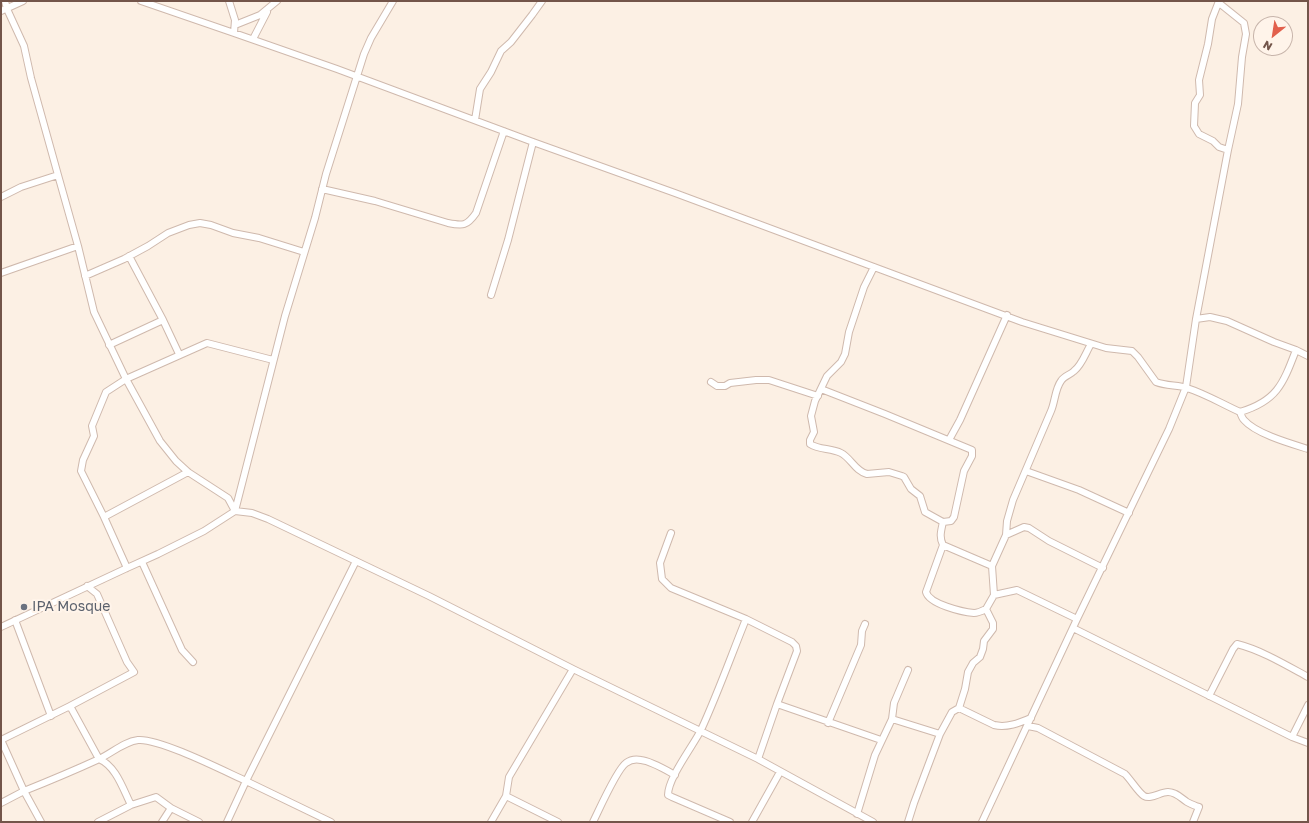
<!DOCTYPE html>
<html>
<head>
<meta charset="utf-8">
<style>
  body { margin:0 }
  #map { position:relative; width:1309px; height:823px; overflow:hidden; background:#fcf0e4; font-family:"Golos Text",sans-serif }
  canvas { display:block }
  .frame { position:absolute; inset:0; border:2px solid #73554a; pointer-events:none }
  .north { position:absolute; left:1253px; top:16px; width:40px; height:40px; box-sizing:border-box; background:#fff4ea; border:1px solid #c7b4aa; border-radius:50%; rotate:210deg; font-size:11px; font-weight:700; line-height:16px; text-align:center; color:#73554a }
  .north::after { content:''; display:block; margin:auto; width:14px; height:18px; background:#e2604c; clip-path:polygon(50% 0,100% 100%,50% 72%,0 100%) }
</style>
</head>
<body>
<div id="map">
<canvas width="1309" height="823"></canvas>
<div class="frame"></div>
<div class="north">N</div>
</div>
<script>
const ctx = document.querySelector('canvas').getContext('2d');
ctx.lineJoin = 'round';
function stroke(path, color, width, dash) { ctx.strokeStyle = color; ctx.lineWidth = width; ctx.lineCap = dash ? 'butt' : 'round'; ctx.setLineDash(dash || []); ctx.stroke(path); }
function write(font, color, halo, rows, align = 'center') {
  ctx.font = font + ' "Golos Text",sans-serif'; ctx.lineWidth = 4; ctx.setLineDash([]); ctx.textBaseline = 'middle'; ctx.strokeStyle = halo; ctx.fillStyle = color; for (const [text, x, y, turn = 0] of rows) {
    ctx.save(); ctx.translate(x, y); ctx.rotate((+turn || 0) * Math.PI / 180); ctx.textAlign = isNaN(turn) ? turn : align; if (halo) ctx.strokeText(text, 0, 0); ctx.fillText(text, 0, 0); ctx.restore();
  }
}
const minor = new Path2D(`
  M5 1 7 9 24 46 31 78 58 175
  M141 1 234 33 235 20 229 1
  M1219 1 1212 19 1208 44 1199 80 1200 95 1195 103 1194 126 1199 134 1213 141 1219 147 1228 150
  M1 11 23 1
  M235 25 260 15 277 1
  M234 33 337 69 533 142 675 193 1022 322 1106 348 1132 351 1138 357 1156 382C1166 386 1178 385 1187 388 1206 394 1222 404 1240 412 1277 401 1283 384 1296 350L1308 356
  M253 39 267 12
  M475 120 480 89 491 72 501 51 511 42 532 15 542 1
  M322 189 375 201 448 223C463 226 467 226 476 213L504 131
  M1 197 21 187 58 175 78 246 94 312 126 379 160 441 176 461 188 472 228 498 235 511
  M129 256 163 320 179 354
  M874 267 864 287 849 332 845 354 841 362 827 376 815 401 811 416 814 432 810 440V444C819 450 831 448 841 453 851 458 855 471 867 474L889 472 902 476 904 477 911 489 920 496 925 512 943 522
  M1 273 78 246
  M85 276 124 259 148 246 168 233 189 225 200 223 211 225 233 233 259 238 304 252
  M491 295 508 240 533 142
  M1196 319 1210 317 1227 321 1274 342 1296 350
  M109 345 163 320
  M711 382 717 386H725L730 383 756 380H769L818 396
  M821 389 885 414 972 450V456L964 471 954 517 951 521 943 522C941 531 939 537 943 545L926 592C929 604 962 612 974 613 978 613 982 611 986 609
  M1240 412C1241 415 1242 418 1244 420 1256 434 1292 444 1308 449
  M949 440 960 420 1007 315
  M1026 471 1079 490 1129 513
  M235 511 285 316 315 218 326 174 364 54 371 38 393 1
  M104 517 81 471 83 460 94 436 92 426 106 392 126 379 207 343 273 360
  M671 533 660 563 662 579 671 588 746 619C731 656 718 693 701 730 693 746 668 778 668 795L672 797 730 822
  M1006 535 1024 527 1029 528 1049 541 1103 568
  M943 545 992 566
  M142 562 182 650 193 662
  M127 568 104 517 188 472
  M87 586 97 594 127 662 134 672 70 706 1 740 24 791C49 781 73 771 97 760 111 754 123 742 138 740 159 738 224 771 246 781L356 561
  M994 595 1017 590 1077 619
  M746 619 792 642 796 646 797 651 777 704 758 759
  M15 620 51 716
  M1 627 127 568 158 554 204 531 235 511 252 513 268 519 429 596 573 669
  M1073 628 1292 737 1308 705
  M1209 696 1233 649 1237 644C1261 650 1286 665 1308 677
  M777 704 881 740
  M70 706 99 759C116 766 123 789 131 805
  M1031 718C1019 723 1007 728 994 725L959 708 965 689 968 672 973 663 980 657 983 649 984 641 993 629V623L986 609 994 595 992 566 1006 535 1007 521 1013 500 1051 411C1055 402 1055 389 1061 381 1064 376 1070 375 1074 371 1082 365 1086 352 1091 344
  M892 719 940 734
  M828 723 861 645 862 631 865 624
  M1028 726 1038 728 1125 774C1131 780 1138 792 1144 796 1151 800 1160 792 1168 792 1176 792 1181 798 1187 802 1191 804 1195 806 1199 807L1193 822
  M1292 737 1308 743
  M506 796 558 822
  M1 803 24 791 41 822
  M171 808 199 822
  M857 814 875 755 892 719 894 703 908 670
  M98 822 131 805 156 797 171 808 162 822
  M227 822 246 781 331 822
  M491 822 506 796 509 777 573 669 758 759 873 822
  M593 822C599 810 617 769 626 763 630 760 636 759 641 760 651 761 666 770 675 775
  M752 822 780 772
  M908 822 914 803 940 734 952 712 959 708
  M982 822 1077 619 1169 429 1186 387 1196 319 1228 150 1238 104 1242 57 1246 34 1244 23 1219 3`);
stroke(minor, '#cfb9ad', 8);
stroke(minor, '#fff', 6);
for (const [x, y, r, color] of [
  [24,607,4,"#6b7280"]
]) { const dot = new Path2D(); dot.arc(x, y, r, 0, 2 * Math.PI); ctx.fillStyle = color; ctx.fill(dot); stroke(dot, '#fff4ea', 1.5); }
write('14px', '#5b616d', '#fff4ea', [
  ["IPA Mosque",32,607]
], 'left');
</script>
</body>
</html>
